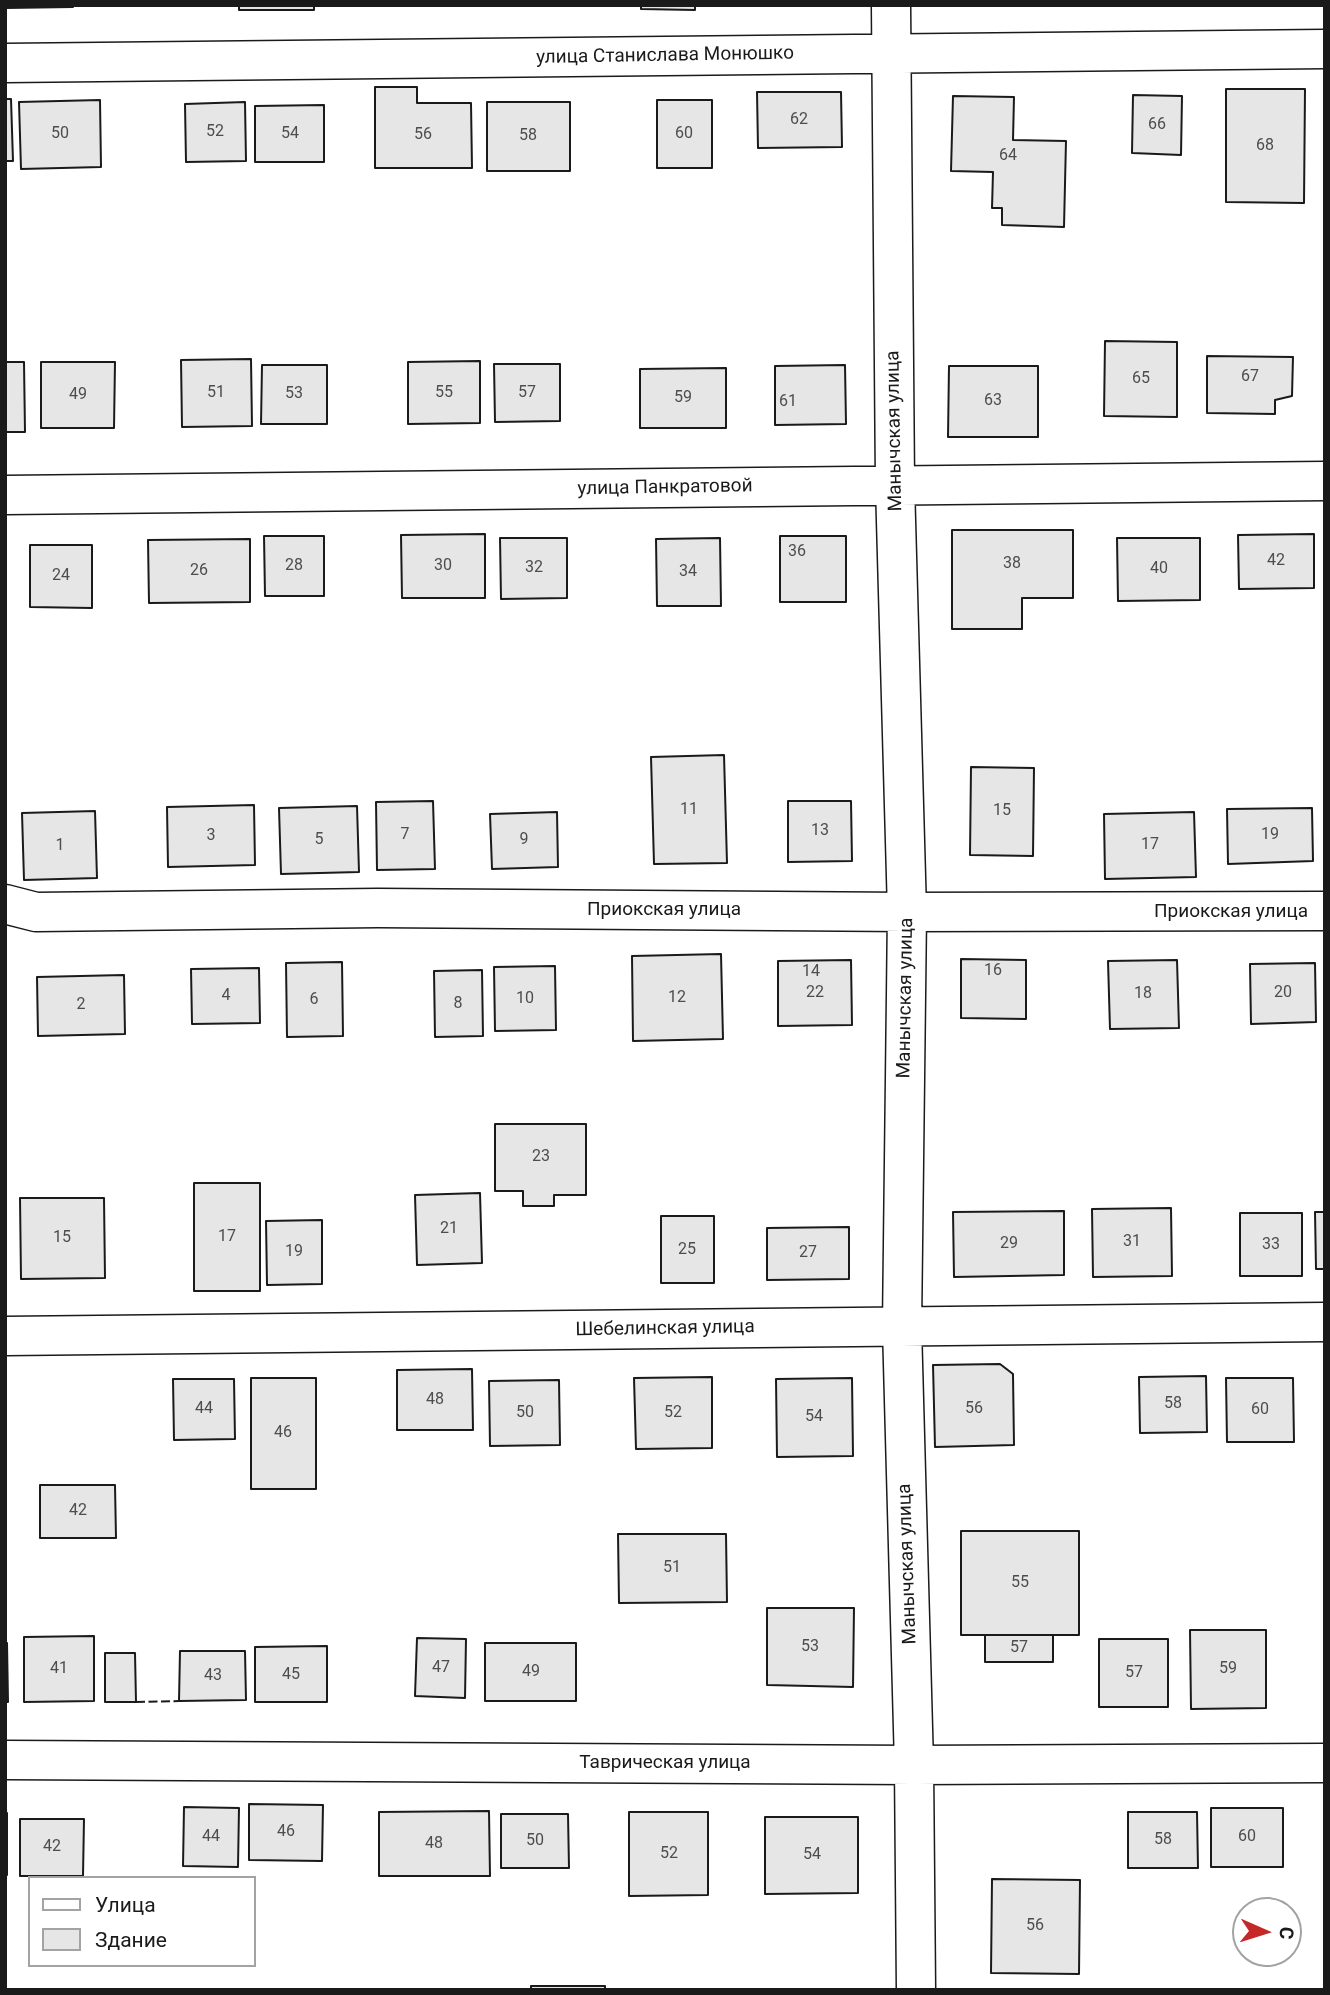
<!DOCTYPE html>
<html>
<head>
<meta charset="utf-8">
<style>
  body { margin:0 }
  #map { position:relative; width:1330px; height:1995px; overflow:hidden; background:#fff; font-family:Roboto,sans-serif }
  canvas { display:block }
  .frame { position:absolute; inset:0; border:7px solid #1a1a1a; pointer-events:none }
  .legend { position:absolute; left:28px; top:1876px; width:228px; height:91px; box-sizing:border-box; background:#fff; border:2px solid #a3a3a3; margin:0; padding:9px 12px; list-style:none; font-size:21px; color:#1a1a1a }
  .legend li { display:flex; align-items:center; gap:14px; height:35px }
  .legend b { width:35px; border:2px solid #a3a3a3 }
  .north { position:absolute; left:1232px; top:1897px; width:70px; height:70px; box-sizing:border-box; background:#fff; border:2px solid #a3a3a3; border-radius:50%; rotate:93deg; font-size:19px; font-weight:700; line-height:28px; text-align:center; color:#1a1a1a }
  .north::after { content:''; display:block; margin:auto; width:24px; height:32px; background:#c62828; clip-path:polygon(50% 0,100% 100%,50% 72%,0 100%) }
</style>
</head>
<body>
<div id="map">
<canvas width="1330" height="1995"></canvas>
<div class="frame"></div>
<ul class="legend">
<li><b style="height:9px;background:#fff"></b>Улица</li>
<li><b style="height:19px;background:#e6e6e6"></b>Здание</li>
</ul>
<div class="north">С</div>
</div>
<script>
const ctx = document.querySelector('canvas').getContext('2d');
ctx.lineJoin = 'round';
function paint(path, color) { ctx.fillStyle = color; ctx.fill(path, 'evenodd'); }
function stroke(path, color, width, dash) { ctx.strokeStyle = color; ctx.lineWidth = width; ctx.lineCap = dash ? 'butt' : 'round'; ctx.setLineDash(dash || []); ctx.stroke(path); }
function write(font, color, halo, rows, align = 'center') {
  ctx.font = font + ' Roboto,sans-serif'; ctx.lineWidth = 5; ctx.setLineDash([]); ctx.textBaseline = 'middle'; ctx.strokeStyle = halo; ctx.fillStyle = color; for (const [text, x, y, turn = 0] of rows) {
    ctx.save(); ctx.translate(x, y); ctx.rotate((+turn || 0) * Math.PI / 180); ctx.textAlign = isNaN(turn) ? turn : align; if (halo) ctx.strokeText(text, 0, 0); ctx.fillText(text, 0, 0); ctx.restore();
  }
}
const building = new Path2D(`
  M5 5H73V7L5 8Z
  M239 5H314V10H239Z
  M641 5H695V10L641 9Z
  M375 87H417V103H471L472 168H375Z
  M1226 89H1305L1304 203 1226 202Z
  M757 92H841L842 147 758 148Z
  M1133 95 1182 96 1181 155 1132 153Z
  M953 96 1014 97 1013 140 1066 141 1064 227 1002 225V208H992L993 172 951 171Z
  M5 99H11L13 161H5Z
  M100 100 101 167 21 169 19 102Z
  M657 100H712V168H657Z
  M245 102 246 161 186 162 185 104Z
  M487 102H570V171H487Z
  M324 105V162H255V106Z
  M1105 341 1177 342V417L1104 416Z
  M1207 356 1293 357 1292 396 1275 400V414L1207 413Z
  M251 359 252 426 182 427 181 360Z
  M480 361V423L408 424V362Z
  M5 362H24L25 432H5Z
  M41 362H115L114 428H41Z
  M494 364H560V421L495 422Z
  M262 365H327V424H261Z
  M845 365 846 424 775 425V366Z
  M949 366H1038V437H948Z
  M726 368V428H640V369Z
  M952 530H1073V598H1022V629H952Z
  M485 534V598H402L401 535Z
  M1314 534V588L1239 589 1238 535Z
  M264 536H324V596H265Z
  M780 536H846V602H780Z
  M500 538H567V598L501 599Z
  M720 538 721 606H657L656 539Z
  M1117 538H1200V600L1118 601Z
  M250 539V602L149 603 148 540Z
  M30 545H92V608L30 607Z
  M724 755 727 863 654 864 651 757Z
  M971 767 1034 768 1033 856 970 855Z
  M433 801 435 869 377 870 376 802Z
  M788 801H851L852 861 788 862Z
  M254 805 255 865 168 867 167 807Z
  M357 806 359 872 281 874 279 808Z
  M1312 808 1313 861 1228 864 1227 809Z
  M95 811 97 878 24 880 22 813Z
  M557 812 558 867 492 869 490 814Z
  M1194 812 1196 877 1105 879 1104 814Z
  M721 954 723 1039 633 1041 632 956Z
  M961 959 1026 960V1019L961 1018Z
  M851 960 852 1025 778 1026V961Z
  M1177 960 1179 1028 1110 1029 1108 961Z
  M342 962 343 1036 287 1037 286 963Z
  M1315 963 1316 1022 1251 1024 1250 964Z
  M555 966 556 1030 495 1031 494 967Z
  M259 968 260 1023 192 1024 191 969Z
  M482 970 483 1036 435 1037 434 971Z
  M124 975 125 1034 38 1036 37 977Z
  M495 1124H586V1195H554V1206H523V1191H495Z
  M194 1183H260V1291H194Z
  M480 1193 482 1263 417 1265 415 1195Z
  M20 1198H104L105 1278 21 1279Z
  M1171 1208 1172 1276 1093 1277 1092 1209Z
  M1064 1211V1275L954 1277 953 1212Z
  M1315 1212H1325V1269H1316Z
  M1240 1213H1302V1276H1240Z
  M661 1216H714V1283H661Z
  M322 1220V1284L267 1285 266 1221Z
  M849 1227V1279L767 1280V1228Z
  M1000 1364 1013 1374 1014 1445 935 1447 933 1365Z
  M472 1369 473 1430H397V1370Z
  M1206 1376 1207 1432 1140 1433 1139 1377Z
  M712 1377V1448L636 1449 634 1378Z
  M251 1378H316V1489H251Z
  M852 1378 853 1456 777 1457 776 1379Z
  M1226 1378H1293L1294 1442H1227Z
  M173 1379H234L235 1439 174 1440Z
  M559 1380 560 1445 490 1446 489 1381Z
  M40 1485H115L116 1538H40Z
  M961 1531H1079V1635H961Z
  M618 1534H726L727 1602 619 1603Z
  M767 1608H854L853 1687 767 1685Z
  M1190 1630H1266V1708L1191 1709Z
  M985 1635H1053V1662H985Z
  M94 1636V1701L24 1702V1637Z
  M417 1638 466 1639 465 1698 415 1696Z
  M1099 1639H1168V1707H1099Z
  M5 1643H7L8 1702H5Z
  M485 1643H576V1701H485Z
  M327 1646V1702H255V1647Z
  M180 1651H245L246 1700 179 1701Z
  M105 1653H135L136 1702H105Z
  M249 1804 323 1805 322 1861 249 1860Z
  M184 1807 239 1808 238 1867 183 1866Z
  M1211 1808H1283V1867H1211Z
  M489 1811 490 1876H379V1812Z
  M629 1812H708V1895L629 1896Z
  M1128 1812H1197L1198 1868H1128Z
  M5 1813H7V1875H5Z
  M501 1814H568L569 1868H501Z
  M765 1817H858V1893L765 1894Z
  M20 1819H84L83 1876H20Z
  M992 1879 1080 1880 1079 1974 991 1973Z
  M531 1986H605V1990H531Z`);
paint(building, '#e6e6e6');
stroke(building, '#1a1a1a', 2);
const minor = new Path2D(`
  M891 5 895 485 907 912 902 1327 914 1765 916 1990
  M5 63 1325 49
  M5 495 1325 481
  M5 904 36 912 378 908 907 912 1325 911
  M5 1336 1325 1322
  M5 1760 914 1765 1325 1763`);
stroke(minor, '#1a1a1a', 41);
stroke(minor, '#fff', 38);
stroke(new Path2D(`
  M136 1702 179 1701`), '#1a1a1a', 2, [9, 3.5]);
write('16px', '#4d4d4d', null, [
  ["62",799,120],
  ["66",1157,125],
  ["52",215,132],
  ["50",60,134],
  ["54",290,134],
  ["60",684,134],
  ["56",423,135],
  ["58",528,136],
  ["68",1265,146],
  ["64",1008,156],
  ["67",1250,377],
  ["65",1141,379],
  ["51",216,393],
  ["55",444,393],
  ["57",527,393],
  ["53",294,394],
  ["49",78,395],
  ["59",683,398],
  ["63",993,401],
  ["61",788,402],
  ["36",797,552],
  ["42",1276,561],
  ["38",1012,564],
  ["28",294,566],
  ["30",443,566],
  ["32",534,568],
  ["40",1159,569],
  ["26",199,571],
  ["34",688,572],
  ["24",61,576],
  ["11",689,810],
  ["15",1002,811],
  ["13",820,831],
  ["7",405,835],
  ["19",1270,835],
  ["3",211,836],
  ["5",319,840],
  ["9",524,840],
  ["17",1150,845],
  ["1",60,846],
  ["16",993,971],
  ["14",811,972],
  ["22",815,993],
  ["20",1283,993],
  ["18",1143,994],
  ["4",226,996],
  ["12",677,998],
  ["10",525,999],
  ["6",314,1000],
  ["8",458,1004],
  ["2",81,1005],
  ["23",541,1157],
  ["21",449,1229],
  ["17",227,1237],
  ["15",62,1238],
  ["31",1132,1242],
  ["29",1009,1244],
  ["33",1271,1245],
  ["25",687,1250],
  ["19",294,1252],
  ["27",808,1253],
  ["48",435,1400],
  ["58",1173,1404],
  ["44",204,1409],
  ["56",974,1409],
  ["60",1260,1410],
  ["50",525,1413],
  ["52",673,1413],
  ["54",814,1417],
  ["46",283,1433],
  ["42",78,1511],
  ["51",672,1568],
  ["55",1020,1583],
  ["53",810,1647],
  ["57",1019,1648],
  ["47",441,1668],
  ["41",59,1669],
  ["59",1228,1669],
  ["49",531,1672],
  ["57",1134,1673],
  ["45",291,1675],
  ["43",213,1676],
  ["46",286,1832],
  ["44",211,1837],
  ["60",1247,1837],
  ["58",1163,1840],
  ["50",535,1841],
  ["48",434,1844],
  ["42",52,1847],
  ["52",669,1854],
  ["54",812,1855],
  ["56",1035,1926]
]);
write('19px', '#1a1a1a', '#fff', [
  ["улица Станислава Монюшко",665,56,-1],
  ["Манычская улица",895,431,-91],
  ["улица Панкратовой",665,488,-1],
  ["Приокская улица",664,910],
  ["Приокская улица",1231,912],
  ["Манычская улица",906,998,-89],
  ["Шебелинская улица",665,1329,-1],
  ["Манычская улица",908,1564,-92],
  ["Таврическая улица",665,1763]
]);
</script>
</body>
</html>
